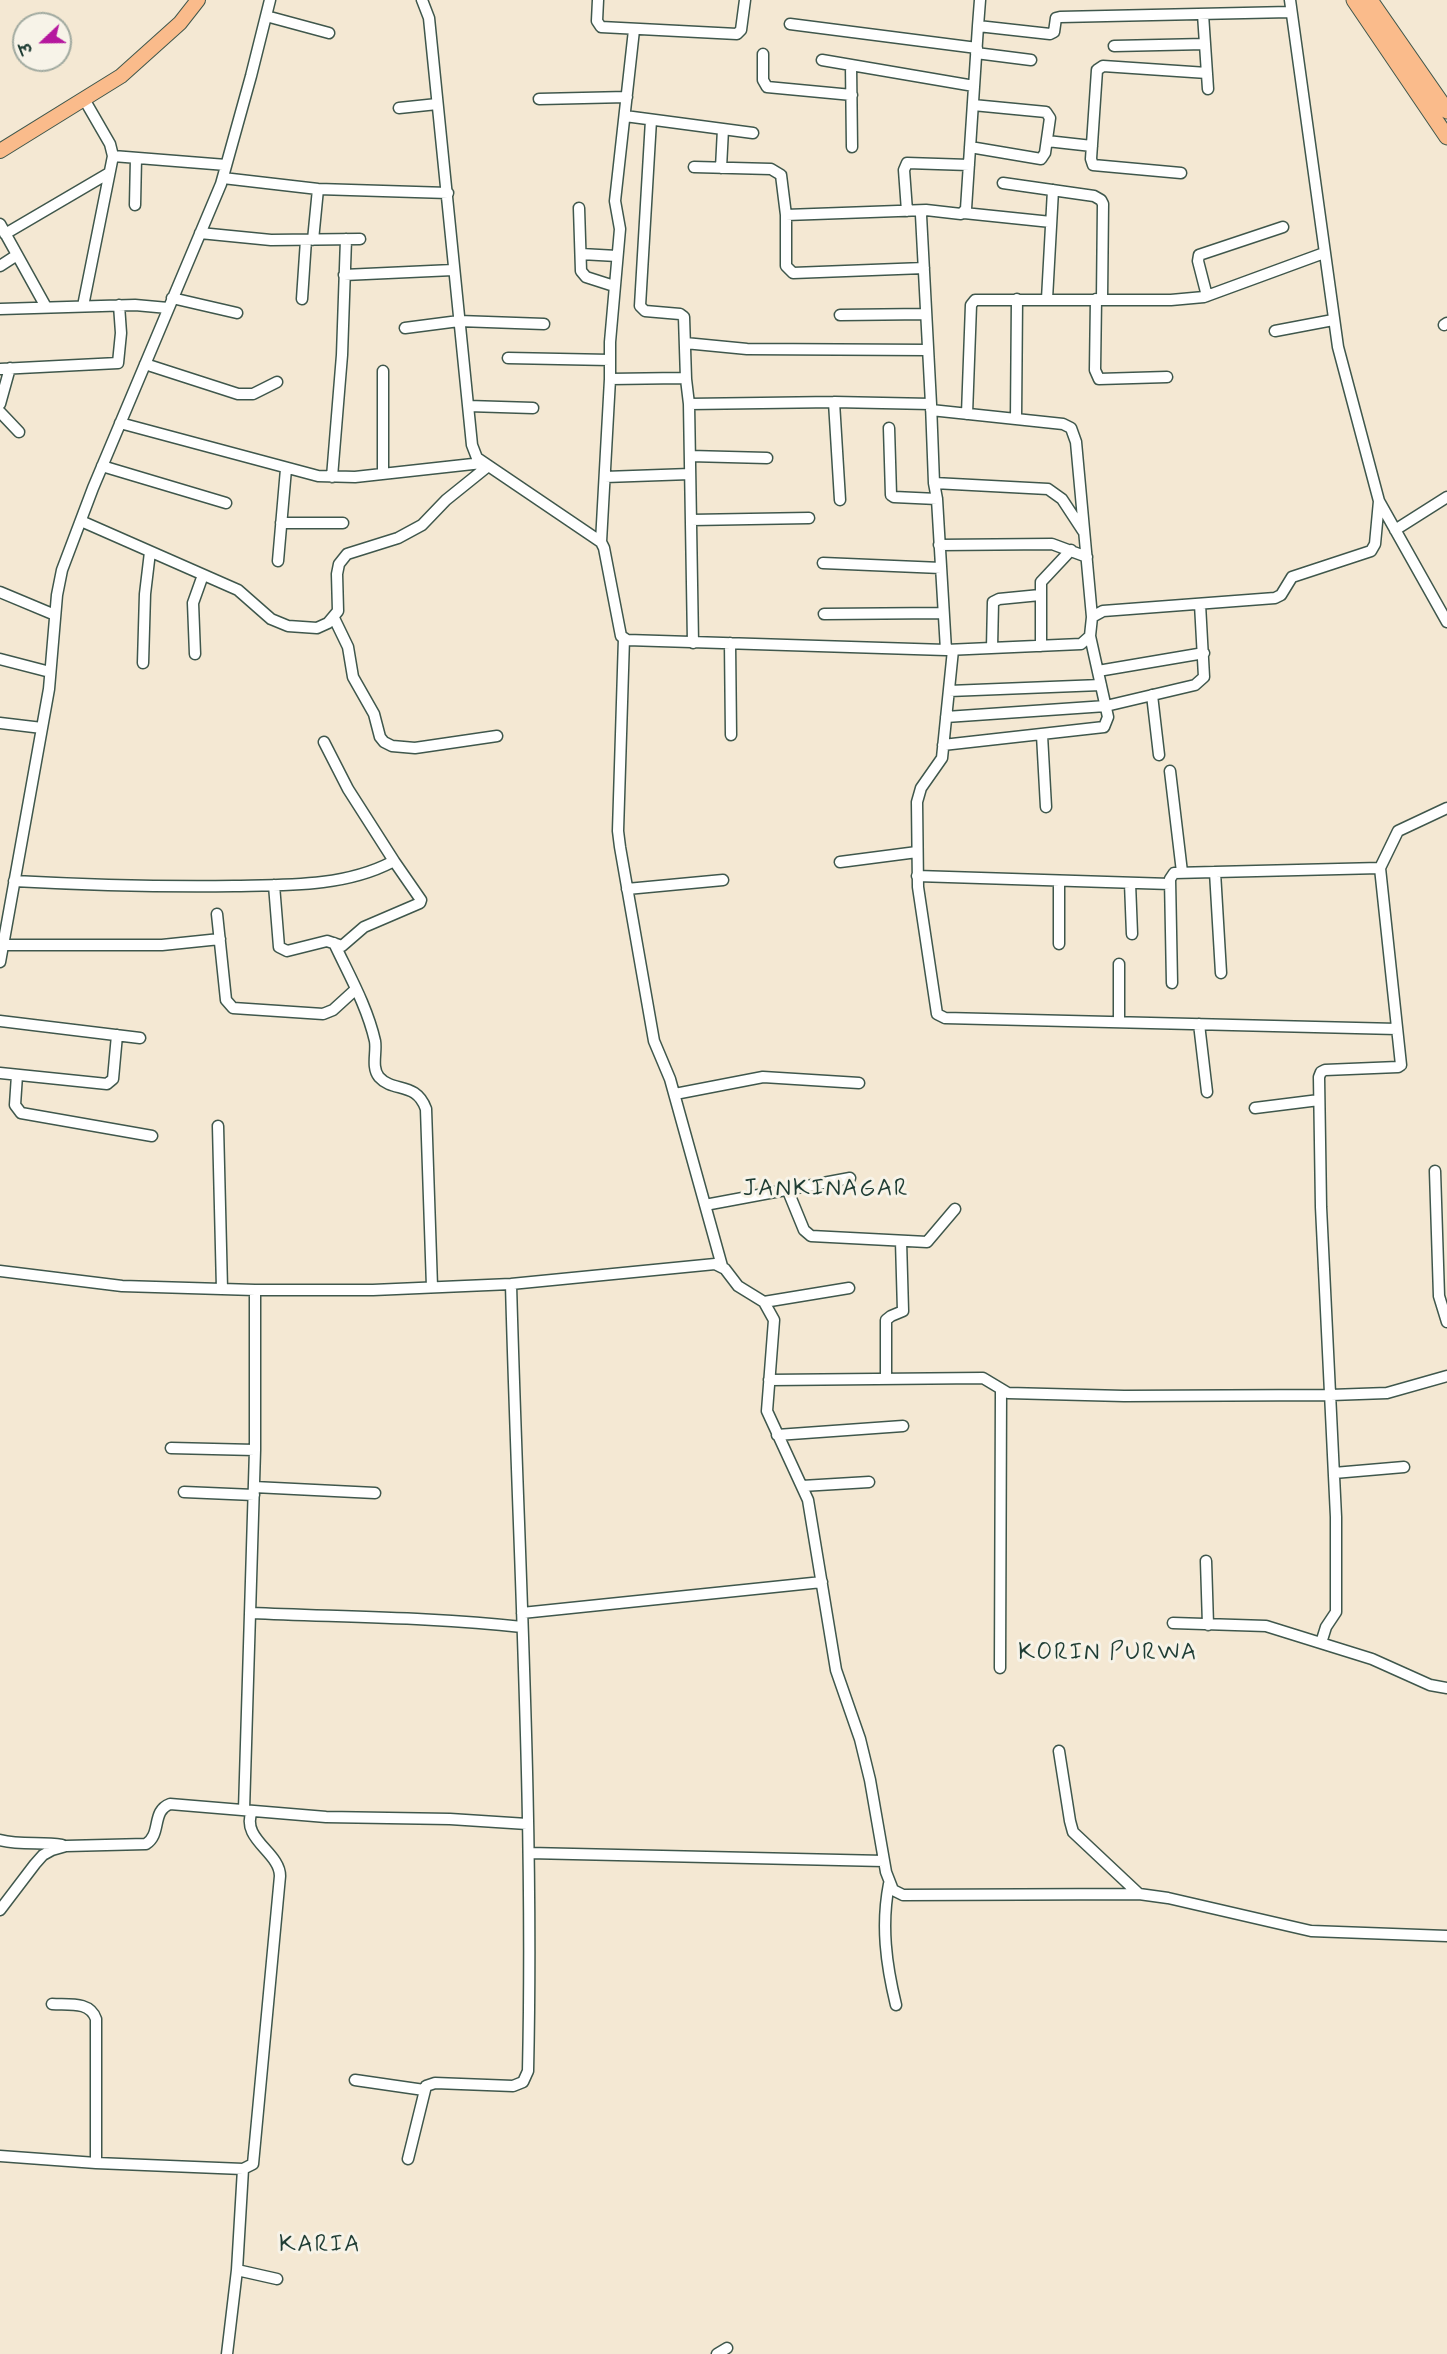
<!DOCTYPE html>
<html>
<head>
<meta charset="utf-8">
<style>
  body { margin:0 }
  #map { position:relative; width:1447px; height:2354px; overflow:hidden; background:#f4e8d3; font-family:Mynerve,"Playpen Sans Deva",sans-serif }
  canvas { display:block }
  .north { position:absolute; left:12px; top:12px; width:60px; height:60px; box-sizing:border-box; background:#f7f3e8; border:2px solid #a1aaa0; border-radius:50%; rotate:248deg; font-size:16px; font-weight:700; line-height:24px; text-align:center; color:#1f3d34 }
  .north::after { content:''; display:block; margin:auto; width:21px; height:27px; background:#b5179e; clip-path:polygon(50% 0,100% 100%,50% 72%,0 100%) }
</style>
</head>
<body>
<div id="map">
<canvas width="1447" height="2354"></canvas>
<div class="north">उ</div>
</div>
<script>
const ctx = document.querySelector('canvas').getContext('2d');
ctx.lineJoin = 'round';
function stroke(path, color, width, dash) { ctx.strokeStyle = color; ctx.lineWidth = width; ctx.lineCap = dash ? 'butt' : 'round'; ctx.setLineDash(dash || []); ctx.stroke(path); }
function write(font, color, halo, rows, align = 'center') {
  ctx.font = font + ' Mynerve,sans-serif'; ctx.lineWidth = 6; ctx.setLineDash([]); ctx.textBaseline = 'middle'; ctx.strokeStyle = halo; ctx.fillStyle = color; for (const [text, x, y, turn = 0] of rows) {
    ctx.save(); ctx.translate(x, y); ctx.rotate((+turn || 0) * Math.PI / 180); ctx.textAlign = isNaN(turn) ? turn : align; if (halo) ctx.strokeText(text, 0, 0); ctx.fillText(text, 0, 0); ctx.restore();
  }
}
const minor = new Path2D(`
  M422 0 429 18 472 445 477 458 601 542 604 548 621 636 627 640 946 650
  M598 0 597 21 601 27 737 34 741 30 745 0
  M1290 0 1338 347 1379 501 1447 622
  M1203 14 1208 89
  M266 16 329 33
  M790 24 977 48
  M978 26 980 0
  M1114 46 1205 44
  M976 53 1031 60
  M763 54V80L767 87 852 95
  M822 60 974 86
  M851 65 852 147
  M539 99 627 97
  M399 108 437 104
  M625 116 753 133
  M651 120 640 306 645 311 680 314 684 317 686 379
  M1047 141 1092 146
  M970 147 1041 159 1045 153 1050 118 1046 112 973 105
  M113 156 226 165
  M694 167 771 169 781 175 786 215V266L793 273 924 268
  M721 168 723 129
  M1181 173 1093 165 1091 159 1097 70 1103 66 1207 73
  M223 178 318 189 448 193
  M1003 183 1094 196 1101 200 1103 204 1102 299
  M135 205 136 158
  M579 208 581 271 586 277 614 286
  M907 211 904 170 907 163 969 165
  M964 213 1051 222
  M786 215 926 210
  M0 224 46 307
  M200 233 271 240 360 239
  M5 234 109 173
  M313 240 318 189
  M581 254 617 256
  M0 266 17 255
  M344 275 453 270
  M1207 296 1198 261 1199 255 1283 227
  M172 298 237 313
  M302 299 306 240
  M1047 299 1053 190
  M1096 299 1095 370 1099 379 1167 377
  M83 306 113 156 110 144 84 99
  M0 309 135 305 168 308
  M840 315 926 314
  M1444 325 1447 323
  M405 328 459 321 544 324
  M1275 331 1333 320
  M685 343 747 349 928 350
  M508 358 610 360
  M145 364 238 394H253L277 382
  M0 369 118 363 121 333 119 305
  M610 379 681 378 686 379 689 404 834 402 931 404 934 483 937 499 946 650 1081 644 1090 636 1092 617 1103 611 1275 598 1281 595 1292 577 1371 551 1375 544 1379 501
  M834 402 840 500
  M0 404 10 368
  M689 404 693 643
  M931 404 921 215 922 212 926 210 961 214 966 209 978 26 1050 34 1054 32 1056 18 1060 17 1290 12
  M468 406 533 408
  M931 410 1063 424 1071 428 1076 442 1092 617
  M0 412 19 432
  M967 414 971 305 975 300H1171L1204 297 1324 253
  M1016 419 1017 299
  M120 423 318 476 355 477 482 463
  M889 428 891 495 894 497 937 499
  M690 456 767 458
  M102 466 226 503
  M383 474V371
  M332 477 342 355 346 239
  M605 477 690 474
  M934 483 1048 489 1062 499 1083 531
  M691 520 809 518
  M81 521 238 590 271 619 288 626 317 628 328 623 338 611 337 574 339 564 347 554 398 538 422 525 446 500 487 467
  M281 523H343
  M1395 530 1447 497
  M601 542 610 379V342L620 229 615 201 634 30
  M939 545 1052 544 1087 557
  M278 561 286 469
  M823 563 941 568
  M0 592 55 615
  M824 614 943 613
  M334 618 348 647 353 677 374 714 380 737 384 742 392 746 415 748 497 736
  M624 638 618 831 620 847 654 1041 670 1079 722 1266
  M730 643 731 735
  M1041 646V582L1071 550
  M992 648 993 602 999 599 1040 595
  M953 650 942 758 921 788 917 802 918 887 937 1014 945 1018 1397 1029
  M195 654 193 603 203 575
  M0 659 50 672
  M143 663 145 594 150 552
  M1098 671 1204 653
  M949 691 1101 685
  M1152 695 1159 755
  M946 717 1106 706 1195 685 1204 677 1200 604
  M0 723 42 728
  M1042 735 1046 807
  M943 745 1104 727 1108 717 1090 636
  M1170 771 1182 872
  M840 862 917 852
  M1215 872 1221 973
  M917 876 1170 884
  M14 881C88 885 161 887 234 886 286 885 344 887 392 862L394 861 348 789 324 742
  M1059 881V944
  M1130 883 1132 934
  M274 885 279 947 287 951 327 941 342 946 364 927 420 903 421 900 394 861
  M627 889 723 880
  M217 914 226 1000 233 1008 323 1014 333 1010 356 989
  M334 943C349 975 367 1006 375 1041 377 1052 371 1067 379 1077 393 1093 416 1081 426 1109L432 1287
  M3 945H162L220 939
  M0 962 49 689 57 595 62 570 93 488 221 184 251 76 270 0
  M1119 964V1022
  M1172 983 1170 879 1174 873 1380 868
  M0 1021 140 1038
  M1199 1024 1207 1092
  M0 1073 107 1084 113 1079 117 1035
  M17 1075 15 1105 21 1113 152 1136
  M675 1094 763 1077 859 1083
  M1255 1108 1319 1100
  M218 1126 222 1289
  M1435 1171 1439 1296 1447 1322
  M788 1191 804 1230 811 1236 927 1242 955 1209
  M705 1205 850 1178
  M0 1271 122 1286 255 1290H373L511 1284 715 1264 725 1269 738 1286 764 1302 774 1320 767 1411 808 1500 836 1670 860 1739 870 1780 886 1872 893 1890 903 1895 1139 1894 1168 1898 1311 1931 1447 1936
  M764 1302 849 1288
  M886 1379V1320L891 1316 903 1311 901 1241
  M769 1380 983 1378 1008 1393 1124 1396 1331 1395 1387 1393 1447 1376
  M777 1435 903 1426
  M171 1448 255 1450
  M1334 1473 1404 1467
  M802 1486 869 1482
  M254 1487 375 1493
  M184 1492 254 1495
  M1206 1561 1208 1625
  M251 1613C341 1617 432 1617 522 1627
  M522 1613 822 1582
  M1173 1623 1266 1626 1372 1659 1430 1685 1447 1688
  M1321 1643 1326 1627 1336 1612V1517L1321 1207 1319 1077 1321 1072 1325 1070 1398 1067 1401 1065 1380 868 1398 831 1447 808
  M1000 1668 1001 1390
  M1059 1751 1070 1821 1073 1832 1139 1894
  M244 1810 255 1450V1290
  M0 1840C20 1845 41 1842 62 1845
  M529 1853 884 1861
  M889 1884C881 1925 886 1964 896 2005
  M0 1910 35 1864 43 1855 52 1850 66 1846 146 1844C162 1834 151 1811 170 1804L326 1817 450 1819 527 1824
  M52 2004C69 2005 90 2001 96 2019V2163
  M355 2080 424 2090
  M0 2156 96 2163 243 2169 253 2164 280 1876C280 1852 240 1839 252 1811
  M408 2159 426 2086 435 2083 513 2086 523 2082 528 2071C534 1809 518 1547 511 1284
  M237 2270 277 2279
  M227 2354 237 2270 243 2169
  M717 2354 727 2348`);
const major = new Path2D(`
  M0 151 121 76 180 23 198 0`);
const highway = new Path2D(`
  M1354 0 1447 137
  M1370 0 1447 111`);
stroke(minor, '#3f574c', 13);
stroke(major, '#3f574c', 16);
stroke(highway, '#3f574c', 17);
stroke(minor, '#fff', 10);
stroke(major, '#fabb8b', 14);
stroke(highway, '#fabb8b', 15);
ctx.letterSpacing = '1.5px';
write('24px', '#1f3d34', '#f7f3e8', [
  ["JANKINAGAR",826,1190],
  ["KORIN PURWA",1108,1654],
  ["KARIA",320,2246]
]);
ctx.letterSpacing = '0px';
</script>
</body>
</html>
